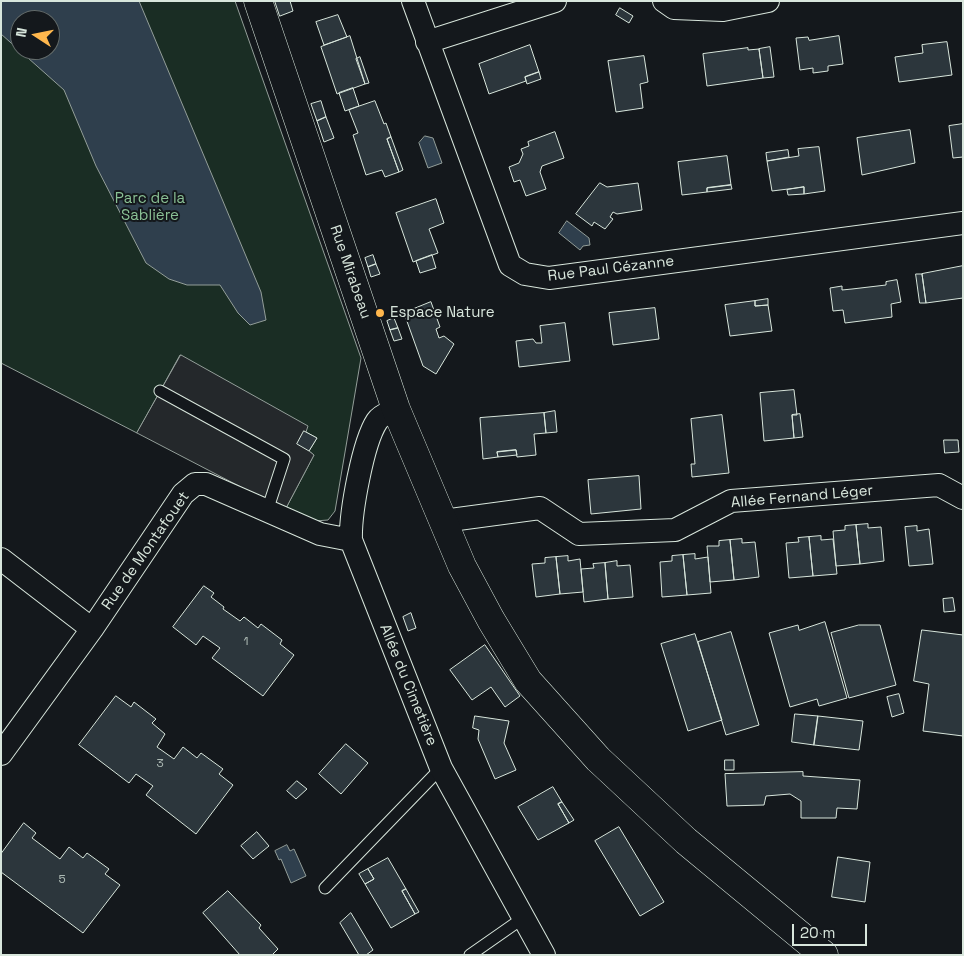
<!DOCTYPE html>
<html>
<head>
<meta charset="utf-8">
<style>
  body { margin:0 }
  #map { position:relative; width:964px; height:956px; overflow:hidden; background:#14181c; font-family:"Space Grotesk",sans-serif }
  canvas { display:block }
  .frame { position:absolute; inset:0; border:2px solid #d8e6dc; pointer-events:none }
  .north { position:absolute; left:10px; top:10px; width:50px; height:50px; box-sizing:border-box; background:#14181c; border:1px solid #626a69; border-radius:50%; rotate:281deg; font-size:14px; font-weight:700; line-height:20px; text-align:center; color:#d8e6dc }
  .north::after { content:''; display:block; margin:auto; width:18px; height:22px; background:#ffb74d; clip-path:polygon(50% 0,100% 100%,50% 72%,0 100%) }
  .scale { position:absolute; left:792px; top:924px; width:75px; height:22px; box-sizing:border-box; border:2px solid #d8e6dc; border-top:0; padding-left:6px; font-size:15px; line-height:18px; white-space:nowrap; color:#d8e6dc; -webkit-text-stroke:4px #14181c; paint-order:stroke }
</style>
</head>
<body>
<div id="map">
<canvas width="964" height="956"></canvas>
<div class="frame"></div>
<div class="north">N</div>
<div class="scale">20 m</div>
</div>
<script>
const ctx = document.querySelector('canvas').getContext('2d');
ctx.lineJoin = 'round';
function paint(path, color) { ctx.fillStyle = color; ctx.fill(path, 'evenodd'); }
function stroke(path, color, width, dash) { ctx.strokeStyle = color; ctx.lineWidth = width; ctx.lineCap = dash ? 'butt' : 'round'; ctx.setLineDash(dash || []); ctx.stroke(path); }
function write(font, color, halo, rows, align = 'center') {
  ctx.font = font + ' "Space Grotesk",sans-serif'; ctx.lineWidth = 4; ctx.setLineDash([]); ctx.textBaseline = 'middle'; ctx.strokeStyle = halo; ctx.fillStyle = color; for (const [text, x, y, turn = 0] of rows) {
    ctx.save(); ctx.translate(x, y); ctx.rotate((+turn || 0) * Math.PI / 180); ctx.textAlign = isNaN(turn) ? turn : align; if (halo) ctx.strokeText(text, 0, 0); ctx.fillText(text, 0, 0); ctx.restore();
  }
}
const green = new Path2D(`
  M1 1H235L361 358 335 511 328 520 315 521 285 510 314 455 309 451 305 432 180 355 137 433 1 363ZM20 20H50V50H20Z`);
paint(green, '#1a2d24');
stroke(green, '#939e99', 1);
const parking = new Path2D(`
  M181 355 308 426 306 432 317 438 309 451 314 455 285 510 137 433Z`);
paint(parking, '#24282b');
stroke(parking, '#939e99', 1);
const water = new Path2D(`
  M1 1H139L261 292 266 320 250 325 238 313 220 285H187L169 279 146 263 96 166 64 90 1 34ZM20 20H50V50H20Z
  M425 136 433 138 442 163 428 168 419 143Z
  M567 221 589 238 590 245 583 246 580 250 559 233Z
  M287 845 290 851 294 849 306 876 291 883 281 859 279 860 275 851Z`);
paint(water, '#2f3f4d');
stroke(water, '#939e99', 1);
const building = new Path2D(`
  M275 1H290L293 11 280 16Z
  M620 8 633 16 629 23 616 15Z
  M338 15 347 37 324 45 316 22Z
  M350 36 365 84 337 94 321 47Z
  M839 36 843 64 828 66V71L813 73V68L800 70 796 38 808 37 809 40Z
  M947 42 952 75 899 82 895 57 923 53 922 45Z
  M530 45 539 72 525 77 526 81 489 94 479 64Z
  M770 47 774 77 763 78 759 49Z
  M748 48V50L759 49 763 78 707 86 703 54Z
  M644 56 648 82 640 84 643 108 616 112 608 61Z
  M360 57 369 83 365 84 356 59Z
  M539 72 541 79 527 84 525 77Z
  M353 88 359 106 345 111 339 93Z
  M321 101 326 117 317 121 311 104Z
  M375 101 384 124 386 123 391 137 387 139 399 172 385 177 382 170 366 175 353 135 358 133 349 110Z
  M326 117 334 138 324 142 317 121Z
  M963 124V157L953 158 949 126Z
  M910 130 915 163 862 175 857 138Z
  M555 132 564 158 542 166 540 172 546 189 526 196 520 180 514 182 509 167 519 163 523 154 521 149 529 146 528 142Z
  M391 137 403 170 399 172 387 139Z
  M819 147 825 191 804 194V187L772 191 767 161 799 156 798 149Z
  M788 150 789 157 767 161 766 153Z
  M727 156 731 185 707 188V192L682 195 678 162Z
  M600 183 607 187 638 183 642 210 617 214 613 212 610 217 613 219 605 229 594 222 592 226 576 214Z
  M731 185 732 189 707 192V188Z
  M804 187V194L788 195 787 190Z
  M436 199 444 223 429 229 438 253 413 262 396 213Z
  M373 255 376 264 368 267 365 258Z
  M432 255 436 268 420 273 416 261Z
  M376 264 380 274 371 277 368 267Z
  M963 266V298L926 303 922 274Z
  M916 274H922L926 303H920Z
  M897 280 901 302 891 304 892 317 845 323 843 310 833 311 830 288 842 286V290L852 289 886 285V282Z
  M768 299V305L755 306V301Z
  M755 301V306L768 305 772 331 730 336 725 305Z
  M431 302 440 327 436 329 439 338 444 336 454 344 436 374 423 366 404 313Z
  M655 308 659 339 613 345 609 313Z
  M394 318 398 328 390 330 387 321Z
  M565 323 570 361 519 367 516 341 533 339 536 343H542L540 326Z
  M398 328 402 339 394 341 390 330Z
  M794 390 797 415H792L794 438 764 441 760 393Z
  M555 411 557 432 546 433 544 413Z
  M544 413 546 433 534 434 536 455 517 457 516 450 497 452 498 457 483 459 480 418Z
  M800 414 803 437 794 438 792 415Z
  M722 415 729 473 692 477 691 464H695L691 419Z
  M304 431 317 438 309 451 297 444Z
  M944 440H958L959 452 945 453Z
  M516 450 517 455 498 457 497 452Z
  M639 476 641 509 591 514 588 480Z
  M868 524V528L881 527 884 561 860 564 856 525Z
  M856 525 860 564 836 566 833 531 845 530V526Z
  M917 526V531L929 529 933 564 909 566 905 527Z
  M821 536V540L833 539 837 574 813 576 809 537Z
  M809 537 813 576 789 578 786 543 799 542 798 538Z
  M742 539V543L755 542 759 577 734 580 730 540Z
  M730 540 734 580 710 582 707 546H719V541Z
  M695 554V559L708 557 711 593 687 595 683 555Z
  M683 555 687 595 662 597 660 562 672 561V556Z
  M568 556V561L580 559 583 592 560 594 556 557Z
  M556 557 560 594 536 597 532 564 545 563V558Z
  M617 561V566L630 565 633 597 608 599 605 563Z
  M605 563 608 599 584 602 581 569 594 568 593 564Z
  M204 586 214 593 211 597 224 607 223 609 240 621 244 617 258 628 261 624 282 640 280 644 294 655 263 696 212 658 220 648 203 636 196 645 173 627Z
  M953 598 955 611 944 612 943 599Z
  M411 613 416 628 408 631 403 617Z
  M825 622 847 698 819 706 817 699 790 707 769 633 798 625 799 630Z
  M859 625H880L896 685 849 698 831 633Z
  M922 630 963 635V736L923 731 929 684 914 681Z
  M731 632 759 725 726 735 698 642Z
  M695 634 722 720 688 731 661 644Z
  M485 645 520 696 505 707 491 687 472 700 450 670Z
  M899 694 904 713 892 717 887 697Z
  M116 696 131 707 134 702 156 719 152 723 165 734 157 747 174 759 183 747 197 758 201 753 223 769 219 774 233 785 196 834 146 795 153 786 136 774 129 783 79 745Z
  M795 714 818 716 814 745 792 742Z
  M475 716 509 721 504 743 516 770 495 779 478 739 479 730 473 728Z
  M818 716 863 721 859 750 814 745Z
  M346 744 368 763 341 794 319 774Z
  M725 760H734V770H725Z
  M803 772V776L860 780 857 809 837 808 836 818H801V801L790 794 766 796 764 805 727 806 725 774Z
  M297 781 307 789 296 799 287 791Z
  M553 787 562 802 558 804 569 823 538 840 518 807Z
  M562 802 574 820 569 823 558 804Z
  M24 823 36 833 32 838 60 859 69 847 83 858 87 853 109 869 105 874 120 885 83 933 1 872V854Z
  M619 827 664 902 640 916 595 841Z
  M257 832 269 846 253 859 241 846Z
  M838 857 870 862 865 902 832 897Z
  M388 858 406 889 402 891 415 914 391 928 365 884 374 879 368 869Z
  M368 869 374 879 365 884 359 874Z
  M406 889 419 912 415 914 402 891Z
  M228 891 261 925 259 928 278 949 272 955H240L203 913Z
  M351 913 373 950 366 955H359L340 923Z`);
paint(building, '#2c363c');
stroke(building, '#d8e6dc', 1);
const lane = new Path2D(`
  M160 391 284 459 267 511
  M325 888 441 768
  M470 955 523 918`);
const street = new Path2D(`
  M413 1 510 265 525 274 549 278 963 223
  M664 1 674 8 723 10 768 1
  M427 42 555 1
  M396 409C390 412 381 415 377 421 363 442 350 513 351 540L441 768 544 955
  M443 521 540 508 579 534 675 530 731 501 939 485 963 498
  M1 559 92 629
  M1 754 92 629 183 494 195 484H206L320 534 351 540`);
const primary = new Path2D(`
  M258 1 396 409 462 566 491 620 528 681 598 759 686 841 824 955`);
stroke(lane, '#d8e6dc', 13);
stroke(street, '#d8e6dc', 24);
stroke(primary, '#d8e6dc', 29);
stroke(lane, '#14181c', 11);
stroke(street, '#14181c', 22);
stroke(primary, '#14181c', 28);
for (const [x, y, r, color] of [
  [380,313,5,"#ffb74d"]
]) { const dot = new Path2D(); dot.arc(x, y, r, 0, 2 * Math.PI); ctx.fillStyle = color; ctx.fill(dot); stroke(dot, '#14181c', 2); }
write('12px', '#adbab4', null, [
  ["1",246,642],
  ["3",160,764],
  ["5",62,880]
]);
write('15px', '#8ac095', '#14181c', [
  ["Parc de la",150,199],
  ["Sablière",150,216]
]);
write('15px', '#d8e6dc', '#14181c', [
  ["Rue Paul Cézanne",611,269,-7],
  ["Rue Mirabeau",350,272,71],
  ["Allée Fernand Léger",802,497,-5],
  ["Rue de Montafouet",146,551,-55],
  ["Allée du Cimetière",408,685,68]
]);
write('15px', '#d8e6dc', '#14181c', [
  ["Espace Nature",390,313]
], 'left');
</script>
</body>
</html>
